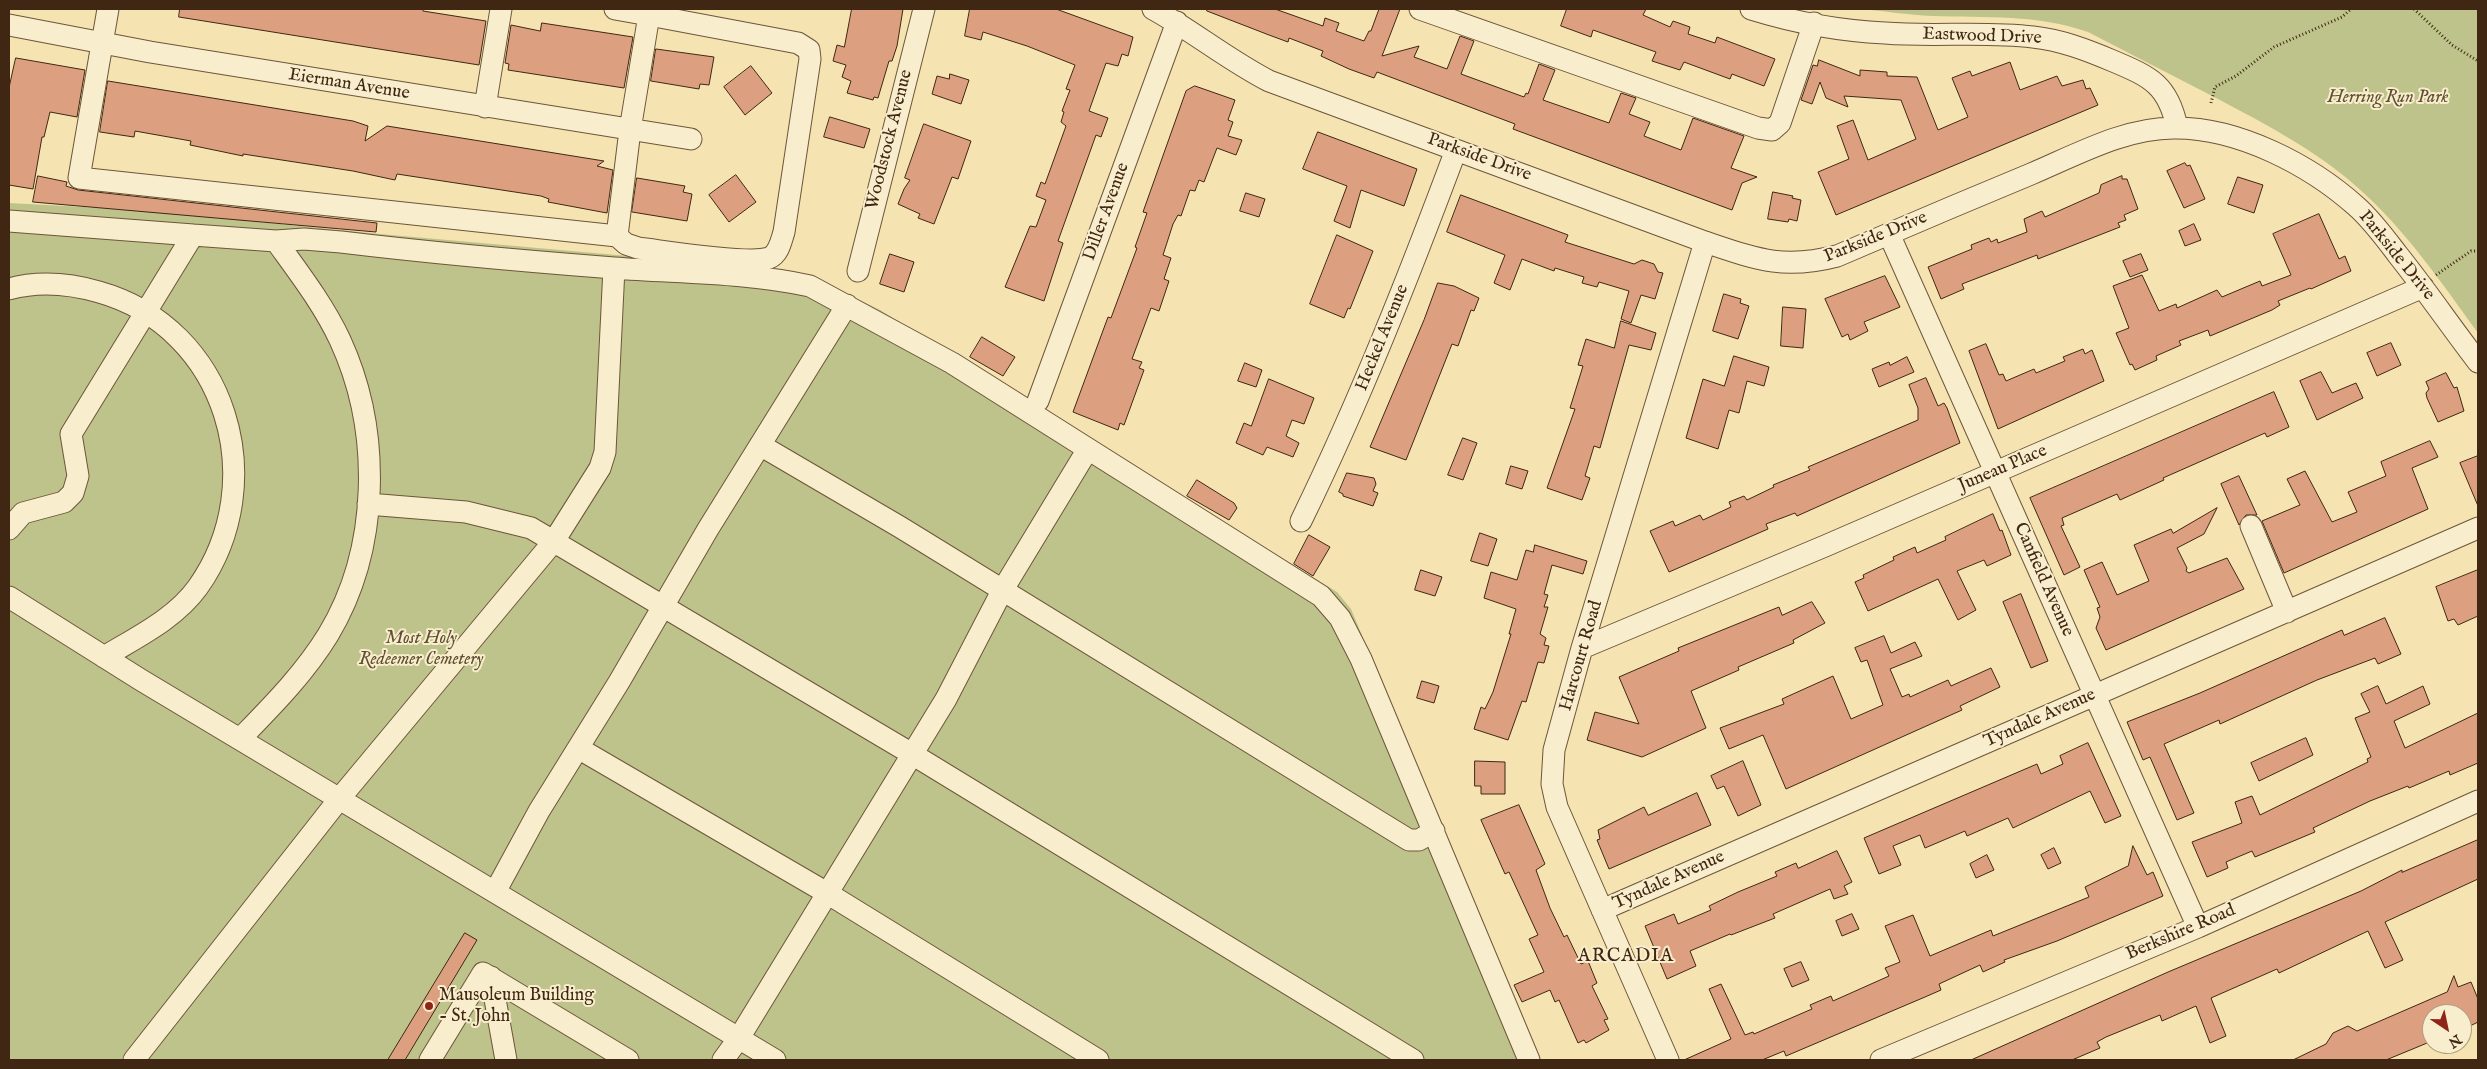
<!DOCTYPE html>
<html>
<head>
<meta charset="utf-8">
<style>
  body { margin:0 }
  #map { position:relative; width:2487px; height:1069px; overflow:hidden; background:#f5e3b1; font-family:"IM FELL English",serif }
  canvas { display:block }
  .frame { position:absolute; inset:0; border:10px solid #402713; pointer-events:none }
  .north { position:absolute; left:2422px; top:1004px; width:50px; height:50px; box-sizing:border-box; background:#f8edcc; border:1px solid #ae9e82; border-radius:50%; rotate:146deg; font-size:14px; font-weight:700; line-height:20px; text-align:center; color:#402713 }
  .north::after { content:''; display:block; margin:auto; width:18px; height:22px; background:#8f2418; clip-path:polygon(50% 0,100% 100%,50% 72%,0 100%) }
</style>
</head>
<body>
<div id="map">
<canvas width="2487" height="1069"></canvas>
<div class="frame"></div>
<div class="north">N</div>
</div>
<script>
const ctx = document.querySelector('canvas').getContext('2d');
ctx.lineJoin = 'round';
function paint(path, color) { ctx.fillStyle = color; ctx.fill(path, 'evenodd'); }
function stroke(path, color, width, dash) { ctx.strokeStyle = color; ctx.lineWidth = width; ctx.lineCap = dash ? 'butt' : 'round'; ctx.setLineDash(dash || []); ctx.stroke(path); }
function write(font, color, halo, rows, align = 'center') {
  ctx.font = font + ' "IM FELL English",serif'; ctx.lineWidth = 4; ctx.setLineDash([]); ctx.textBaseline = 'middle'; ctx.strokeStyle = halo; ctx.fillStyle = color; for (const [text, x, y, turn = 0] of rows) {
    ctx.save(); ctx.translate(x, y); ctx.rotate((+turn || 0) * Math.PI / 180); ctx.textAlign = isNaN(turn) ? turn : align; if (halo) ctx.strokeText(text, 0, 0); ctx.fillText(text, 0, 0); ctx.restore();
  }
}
paint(new Path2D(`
  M1860 9H2478V333C2441 282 2405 229 2357 187 2317 151 2267 125 2220 100 2176 77 2132 55 2088 32 2037 14 1986 18 1933 16 1908 15 1884 11 1860 9Z
  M9 203 140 210 380 234 763 268 814 278 880 310 1337 592 1351 609 1539 1060H9Z`), '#bdc38a');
const building = new Path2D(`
  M180 9H423V11L486 21 479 65 179 17Z
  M852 9H903L897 46 892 61H889L878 98 874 97 873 100 847 93 851 81 842 77 846 65 833 61 837 45 844 47Z
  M970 9H1056L1133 37 1128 56 1122 54 1118 66 1106 63 1089 111 1108 118 1101 137 1096 135 1058 241 1063 243 1044 301 1005 287 1030 226 1036 227 1046 200 1036 196 1041 182 1045 184 1066 126 1061 122 1064 112 1062 111 1070 90 1066 89 1075 65 1027 46 983 32 981 40 965 36Z
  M1207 9H1275L1323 26 1325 18 1339 23 1336 31 1364 41 1369 31H1371L1379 9H1400L1382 56 1419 46 1414 57 1447 69 1460 36 1474 41 1461 74 1524 97 1526 93 1528 94 1539 64 1555 70 1543 100 1609 123 1621 93 1636 98 1629 114 1650 122 1644 136 1681 150 1693 118 1744 136 1731 168 1757 177 1742 183 1732 210 1513 129 1515 124 1377 72 1374 78 1349 69 1321 56 1323 51 1289 38 1288 42 1269 35 1207 11Z
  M1567 9H1646L1643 15 1670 27 1673 21 1690 27 1688 34 1715 43 1717 37 1775 59 1764 86 1732 74 1730 79 1684 62 1680 70 1652 61 1656 52 1593 30 1591 37 1561 26Z
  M542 23 633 37 624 88 508 70 509 64 505 63 511 25 540 31Z
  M656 49 714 57 709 85 700 84 699 89 651 81Z
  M16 58 85 70 77 117 50 112 44 137H42L33 189 9 185V88Z
  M1819 60 1860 76V70L1887 72V76L1917 77 1938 130 1968 117 1952 78 1970 71 1972 76 2010 62 2020 90 2057 76 2062 86 2083 80 2086 89 2090 88 2098 105 1836 215 1818 172 1849 159 1837 126 1853 120 1868 160 1916 139 1901 100 1844 96 1848 107 1826 98 1820 82 1812 104 1801 100 1813 65 1817 66Z
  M751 66 772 93 745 115 724 87Z
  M950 74 969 80 961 104 932 94 937 76 949 79Z
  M108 81 353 121 368 126 365 141 387 126 604 161 597 166 613 170 607 213 548 202 549 199 541 196 397 174 395 180 353 171 243 154V156L190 145 191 141 135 131 134 137 100 132Z
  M1195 86 1235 100 1228 120 1233 122 1228 136 1242 140 1236 155 1217 148 1204 182 1199 180 1195 191 1190 190 1181 216 1178 215 1173 224 1163 255 1171 258 1164 279 1169 281 1159 311 1151 308 1132 359 1142 362 1139 368 1144 370 1124 425 1120 423 1118 430 1073 412 1108 317 1111 318 1137 248 1135 247 1147 213 1143 212 1186 91Z
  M830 117 870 129 864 148 824 137Z
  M924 124 971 141 958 179 952 177 934 224 918 218 920 214 898 204 904 189 910 180 905 178Z
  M1318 132 1417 169 1404 206 1361 190 1350 228 1334 221 1347 186 1303 169Z
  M2185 163 2187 166 2190 165 2205 199 2184 208 2167 171Z
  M736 175 756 202 729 222 709 195Z
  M38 176 67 182 66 186 78 190 377 223 376 232 33 202Z
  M2122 176V179H2127L2138 209 2124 215 2126 220 2118 223 2120 227 2043 257 2038 259 2037 255 1962 284 1964 289 1941 299 1928 267 1972 249 1971 245 1989 238 1991 242 1997 239 1998 243 2027 232 2024 219 2042 211 2045 217 2099 193 2101 185Z
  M2238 177 2263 185 2254 213 2228 204Z
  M637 178 685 186 683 192 692 194 687 221 632 212Z
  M1773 192 1793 196 1792 198 1801 200 1797 221 1789 219 1788 222 1768 219Z
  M1246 193 1265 199 1259 217 1240 211Z
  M1461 195 1568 235 1565 242 1634 264 1642 260 1654 264 1658 272 1663 273 1655 299 1641 295 1631 323 1621 319 1629 291 1599 282 1597 287 1582 283 1584 277 1555 268 1554 271 1522 259 1510 290 1494 283 1505 255 1447 232Z
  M2319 214 2339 259 2345 256 2351 271 2311 289 2310 288 2278 301 2280 305 2272 310 2210 336 2208 330 2179 341 2181 345 2156 356 2157 360 2135 370 2132 364 2130 365 2116 333 2129 328 2113 286 2142 275 2159 311 2176 304 2177 308 2217 290 2222 297 2260 281 2262 286 2291 275 2273 234Z
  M2194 224 2201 240 2185 246 2179 231Z
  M1337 235 1373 251 1350 309 1348 308 1344 318 1310 304Z
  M890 254 914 262 904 292 880 284Z
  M2141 254 2148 270 2130 277 2123 261Z
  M1885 276 1900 307 1864 322 1868 331 1850 340 1848 334 1842 337 1825 299Z
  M1438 283 1454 286 1479 298 1474 311 1471 310 1458 346 1452 344 1406 460 1370 447 1424 320Z
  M1724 294 1741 299 1740 303 1749 306 1738 339 1713 331Z
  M1783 307 1806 309 1803 348 1781 346Z
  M1621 321 1656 333 1651 350 1629 345 1600 448 1594 446 1585 476 1590 478 1582 500 1547 488 1575 409 1570 408 1583 366 1578 365 1586 339 1614 348Z
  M982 337 1015 357 1003 376 970 357Z
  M2391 343 2401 365 2377 376 2367 353Z
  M1986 344 1999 375 2003 374 2006 381 2034 369 2036 373 2065 361 2063 357 2083 349 2085 354 2092 350 2104 381 1998 429 1969 351Z
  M1734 356 1769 367 1764 386 1747 381 1739 413 1729 410 1718 449 1686 438 1703 379 1724 386Z
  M1907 357 1914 372 1879 387 1872 369 1889 362 1890 365Z
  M1245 363 1262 370 1256 387 1238 381Z
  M2321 372 2332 393 2356 383 2363 398 2317 420 2300 381Z
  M2446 373 2454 388 2457 387 2464 411 2438 422 2427 398 2426 393 2429 389 2426 382Z
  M1926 378 1938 406 1944 403 1947 408 1960 443 1797 516 1795 513 1766 524 1768 529 1669 572 1650 531 1673 521 1675 526 1700 515 1703 520 1731 507 1729 502 1744 496 1747 500 1774 487 1773 485 1810 470 1808 467 1918 420V408L1909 385Z
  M1269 379 1314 398 1304 424 1292 420 1286 436 1299 443 1293 457 1267 447 1263 455 1236 443 1244 423 1251 426Z
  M2274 392 2289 427 2267 437 2265 433 2163 478 2164 480 2120 500 2117 494 2062 518 2064 525 2061 526 2080 567 2064 575 2030 498Z
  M1463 438 1477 443 1463 480 1448 475Z
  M2430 441 2438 457 2412 468 2428 509 2284 573 2262 521 2300 505 2287 479 2305 471 2332 522 2357 512 2348 492 2386 476 2381 462Z
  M2478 456V506L2460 463Z
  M1511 466 1528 471 1522 489 1506 484Z
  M1347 473 1374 478 1376 484 1373 491 1378 493 1373 506 1343 496V494L1339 492Z
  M2239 476 2257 515H2246L2239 525 2221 484Z
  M1197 480 1234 503 1237 508 1229 520 1187 496Z
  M2217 508 2204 534 2177 548 2187 568 2186 571 2189 573 2227 558 2244 589 2106 650 2096 628 2100 617 2097 608 2100 607 2084 570 2102 562 2117 595 2149 581 2134 545 2171 529 2173 533Z
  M1993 514 2000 531 2002 530 2011 555 1987 566 1984 560 1957 571 1976 610 1958 620 1938 579 1868 611 1855 582 1864 578 1863 575 1894 560 1893 557 1915 547 1917 553 1946 540 1945 537Z
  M1480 533 1497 539 1488 566 1471 561Z
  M1309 535 1330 547 1313 576 1294 564Z
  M1535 545 1587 561 1583 574 1552 565 1544 594 1548 595 1544 607H1548L1540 634 1546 638 1544 645 1549 646 1544 663 1538 662 1526 702 1522 701 1508 740 1474 729 1481 707 1485 709 1493 692 1511 634H1509L1516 609 1484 598 1491 572 1517 580 1526 550 1533 552Z
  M1421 570 1442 577 1435 596 1415 590Z
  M2478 570V616L2458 625 2454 619 2448 621 2436 587Z
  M2021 594 2048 661 2031 668 2003 602Z
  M1812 602 1825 623 1793 640 1794 643 1738 667 1739 670 1691 691 1706 728 1642 757 1587 740 1595 712 1639 724 1619 677 1679 651 1678 648 1779 607 1782 615Z
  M2385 618 2401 654 2378 664 2375 658 2317 680 2220 724 2219 720 2164 744 2194 813 2177 820 2150 757 2143 760 2127 722 2200 693 2342 630 2344 635Z
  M1884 636 1891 653 1915 642 1922 656 1890 669 1902 697 1909 694 1910 697 1948 680 1951 686 1991 668 2000 687 1960 706 1962 710 1786 789 1763 735 1729 749 1720 728 1784 704 1782 699 1833 676 1851 719 1883 705 1867 660 1861 662 1855 648Z
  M1422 681 1439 686 1434 703 1417 698Z
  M2378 686 2386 704 2423 686 2430 704 2394 721 2405 748 2478 713V763L2450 775 2449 771 2409 788 2408 786 2370 801 2313 828 2315 832 2255 857 2252 851 2226 862 2228 868 2207 877 2192 842 2242 823 2235 802 2252 796 2260 815 2368 762 2367 759 2371 757 2355 718 2370 712 2361 694Z
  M2306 738 2313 755 2259 781 2251 763Z
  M2088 743 2121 816 2105 823 2090 791 2013 828 2008 818 1967 836 1965 831 1925 848 1920 835 1893 846 1901 865 1879 874 1864 838 2037 764 2041 774 2063 764 2060 756Z
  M1475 761 1505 762V794H1481V786H1475Z
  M1743 761 1761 805 1738 816 1724 786 1717 789 1711 776Z
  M1697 793 1711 825 1609 869 1597 840 1600 839 1598 830 1644 807 1648 815Z
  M1519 805 1545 864 1536 870 1550 908 1564 937 1567 935 1581 964 1588 961 1597 983 1592 986 1608 1019 1604 1020 1609 1030 1586 1043 1584 1040 1578 1043 1559 1000 1555 1002 1550 990 1522 1002 1514 985 1544 972 1529 939 1538 935 1509 872 1505 874 1481 820Z
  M2478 840V879L2385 922 2403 960 2385 968 2368 931 2279 973 2277 969 2211 998 2226 1036 2210 1043 2196 1006 2162 1021 2160 1015 2106 1037 2097 1042 2100 1048 2072 1060H1971L2168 972 2361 891 2402 870V872Z
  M2133 846 2147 875 2153 872 2163 896 2057 941 2004 960 2005 962 1983 972 1980 965 1939 984 1941 990 1925 997 1786 1056 1784 1051 1762 1060H1684L1731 1039 1709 989 1721 984 1745 1035 1753 1032 1754 1034 1812 1009 1810 1005 1831 996 1833 1001 1889 976 1885 968 1900 962 1885 926 1913 915 1930 956 1991 930 1993 936 2089 897 2085 887 2128 866Z
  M2054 848 2061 863 2048 869 2041 855Z
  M1837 851 1852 882 1844 886 1848 894 1834 899 1830 889 1773 914 1775 918 1731 935 1730 934 1690 951 1696 966 1667 979 1645 926 1674 914 1678 924 1711 910 1709 906 1738 892 1777 876 1775 872 1796 863 1798 868Z
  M1987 855 1994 870 1976 878 1970 864Z
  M1852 914 1859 929 1842 936 1836 921Z
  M465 933 477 940 405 1060H388Z
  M1801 962 1809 980 1792 987 1784 969Z
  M2454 976 2458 987 2471 982 2478 999V1022L2466 1028 2462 1014 2458 1010 2449 1014H2432V1041L2386 1060H2293L2326 1044 2333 1033 2348 1026 2357 1031 2447 992Z`);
paint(building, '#dca081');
stroke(building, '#402713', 1);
const minor = new Path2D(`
  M108 9 79 178 617 236 630 130 649 15 615 9
  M1153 9C1193 31 1228 60 1269 81L1705 242C1756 259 1783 270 1837 256 1902 228 1966 201 2031 174 2076 155 2126 127 2176 128 2239 128 2310 165 2356 206 2372 220 2385 238 2398 255 2426 290 2451 327 2478 362
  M1420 9 1758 128 1772 130 1780 123 1814 23
  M1751 9C1793 22 1841 31 1885 33 1934 37 1984 31 2033 37 2061 40 2087 50 2113 61 2151 77 2168 85 2177 127
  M9 25 150 52 691 139
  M485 107 501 9
  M9 221 193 235
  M1889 234 2198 927
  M617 236 626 244 638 248C664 251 748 265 769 258 779 254 781 241 784 232L810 59 809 50 798 43 649 15
  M276 241 304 239 341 242C432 253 523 261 614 268 679 273 746 272 810 286L952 363 1321 596 1340 618 1361 659 1529 1060
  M858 271 924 9
  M9 289C38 281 71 284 99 292 227 328 272 482 198 587 175 619 137 637 104 657
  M1038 401 1177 22
  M760 445 900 527 1409 840H1419L1434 831
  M368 504 466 512 531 528 912 754 1413 1060
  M1301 521C1360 400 1409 276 1456 150
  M2251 526 2287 612
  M9 529 23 513 64 502 73 493 78 476 71 434 193 235 276 241C299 273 323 304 340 340 382 431 380 549 328 635 304 674 272 706 240 739
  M9 597 141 680 775 1060
  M1582 648 1825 546 2423 287
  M578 748 827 893 1098 1060
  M495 892 539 811 619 682 708 529 847 305
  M1602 910 2478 528
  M491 977 506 1060
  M134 1060 340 798 554 541 600 468 605 452 614 268
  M430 1060 483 973 628 1060
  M723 1060 739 1038 946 699 1002 591 1088 449
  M1668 1060 1557 807 1552 784 1554 750 1582 648 1705 242
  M1881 1060 2198 927 2478 801`);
stroke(minor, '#6d563a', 23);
stroke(new Path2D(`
  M2414 9 2452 45 2478 61
  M2211 103 2215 87 2236 76 2274 47 2342 17 2351 9
  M2436 275 2471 251H2478`), '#402713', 3, [1, 2.5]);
stroke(minor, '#f8edcc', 21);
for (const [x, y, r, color] of [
  [429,1006,5,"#8f2418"]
]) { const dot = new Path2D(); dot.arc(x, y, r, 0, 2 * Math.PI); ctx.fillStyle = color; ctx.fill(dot); stroke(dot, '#f8edcc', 2); }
write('18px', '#402713', '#f8edcc', [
  ["Eastwood Drive",1982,37,2],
  ["Eierman Avenue",349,85,9],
  ["Woodstock Avenue",890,140,-76],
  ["Parkside Drive",1479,158,20],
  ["Diller Avenue",1107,212,-70],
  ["Parkside Drive",1876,238,-22],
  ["Parkside Drive",2396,256,51],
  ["Heckel Avenue",1383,338,-68],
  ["Juneau Place",2003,469,-23],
  ["Canfield Avenue",2043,580,66],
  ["Harcourt Road",1582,656,-74],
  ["Tyndale Avenue",2040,719,-24],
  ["Tyndale Avenue",1669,881,-24],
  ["Berkshire Road",2181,933,-23]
]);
write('italic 18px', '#5f4e31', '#f8edcc', [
  ["Herring Run Park",2388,98],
  ["Most Holy",421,639],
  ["Redeemer Cemetery",421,660]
]);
write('18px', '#402713', '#f8edcc', [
  ["Mausoleum Building",439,996],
  ["- St. John",439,1017]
], 'left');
ctx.letterSpacing = '1px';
write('19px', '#402713', '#f8edcc', [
  ["ARCADIA",1626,957]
]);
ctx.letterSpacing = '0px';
</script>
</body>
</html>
